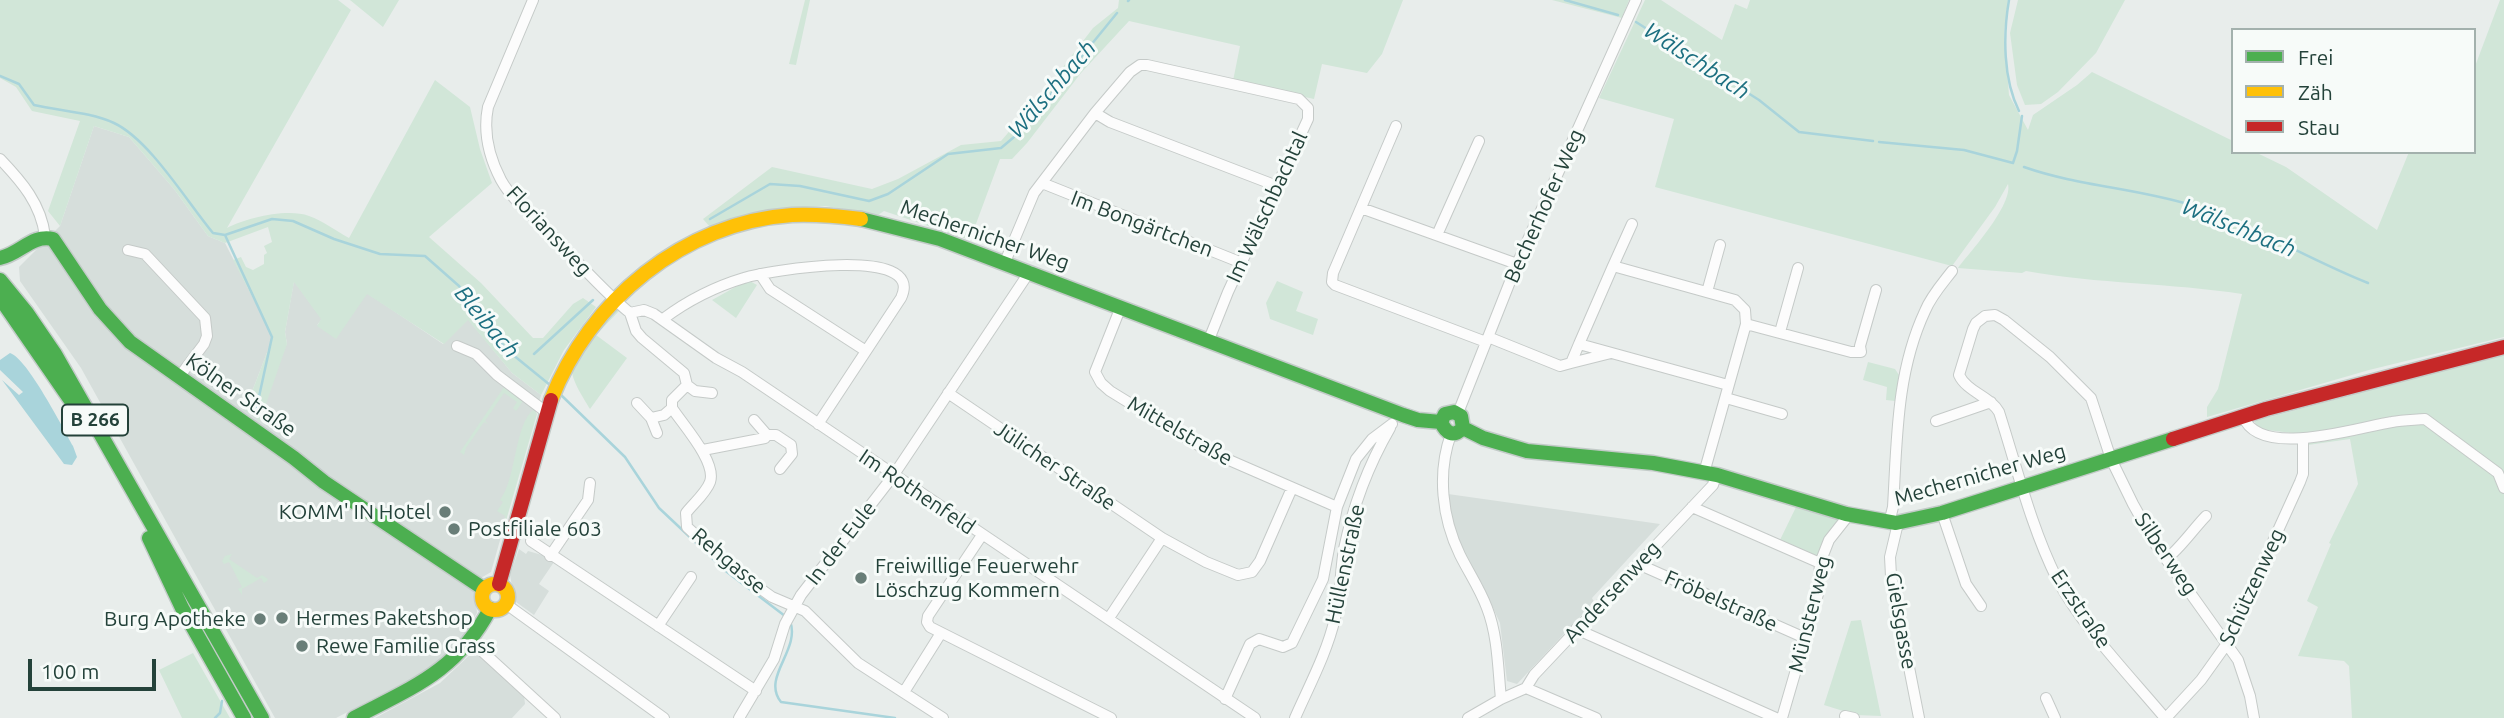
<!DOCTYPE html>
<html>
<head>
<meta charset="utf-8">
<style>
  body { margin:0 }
  #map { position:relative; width:2504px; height:718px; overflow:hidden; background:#e8edeb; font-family:Ubuntu,sans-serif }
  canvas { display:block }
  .legend { position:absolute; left:2231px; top:28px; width:245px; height:126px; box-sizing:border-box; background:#f7fbf9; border:2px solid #a3b1ad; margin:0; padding:9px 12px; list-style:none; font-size:21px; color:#24423a }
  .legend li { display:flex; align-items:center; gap:14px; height:35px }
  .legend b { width:35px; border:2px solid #a3b1ad }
  .scale { position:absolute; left:28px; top:659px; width:128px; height:32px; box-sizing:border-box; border:4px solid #24423a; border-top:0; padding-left:9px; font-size:21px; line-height:24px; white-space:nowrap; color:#24423a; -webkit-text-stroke:5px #f7fbf9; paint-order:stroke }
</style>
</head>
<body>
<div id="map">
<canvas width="2504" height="718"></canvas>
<ul class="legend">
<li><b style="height:9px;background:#4caf50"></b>Frei</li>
<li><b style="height:9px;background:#ffc107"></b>Zäh</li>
<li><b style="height:9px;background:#c62828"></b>Stau</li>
</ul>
<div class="scale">100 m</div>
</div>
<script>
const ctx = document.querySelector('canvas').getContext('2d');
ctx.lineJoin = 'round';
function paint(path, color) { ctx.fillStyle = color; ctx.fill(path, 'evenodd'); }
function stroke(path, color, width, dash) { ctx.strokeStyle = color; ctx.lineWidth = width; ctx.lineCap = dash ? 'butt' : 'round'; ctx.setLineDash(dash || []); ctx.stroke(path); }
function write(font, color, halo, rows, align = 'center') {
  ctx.font = font + ' Ubuntu,sans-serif'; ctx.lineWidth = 6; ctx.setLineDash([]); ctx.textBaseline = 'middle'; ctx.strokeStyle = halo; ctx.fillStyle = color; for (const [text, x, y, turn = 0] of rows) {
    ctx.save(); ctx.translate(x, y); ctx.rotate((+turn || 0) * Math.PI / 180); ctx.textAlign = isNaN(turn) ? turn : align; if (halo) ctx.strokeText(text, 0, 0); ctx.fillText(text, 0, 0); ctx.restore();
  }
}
paint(new Path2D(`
  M94 126 129 137 174 189 208 236 225 243 273 337 245 410 287 344 285 332 294 281 322 319 317 325 367 293 443 344 468 319 512 373 541 395 491 572 474 582 477 613 461 640 441 660 416 677 336 718H275L81 368 20 281 19 267 60 226Z
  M1448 494 1660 524 1592 598 1594 602 1517 684 1507 681 1500 623 1482 584 1461 550 1451 520Z
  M519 549 526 554 528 551 542 555 554 562 539 584 549 591 534 615 516 602 514 598 510 575Z
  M475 650 524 695 525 704 512 718H375L440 683Z`), '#d6dedb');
paint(new Path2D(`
  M0 0H338L351 10 227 228C246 218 287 208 309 216 323 221 336 231 349 238L435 80 470 107 480 149 492 183 429 237 481 283 533 338H543L573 304 583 298 596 307 564 350 541 395 512 373 468 320 444 344 367 294 336 339 317 326 321 319 294 282 285 332 287 344 260 421 245 410 273 337 233 260 241 257 246 267 253 270 264 264V255L267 253 264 246 272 242 268 227 225 243 208 236 174 189 129 137 94 126 60 226 48 211 80 121 32 111 16 87 0 78Z
  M350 0H399L383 27Z
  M805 0H810L796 65 789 64Z
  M1119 0H1403L1382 54 1367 73 1322 64 1314 99 1233 81 1240 46 1129 21 1081 73 1027 143 1012 159H1000L970 240 884 211 878 215 825 206 774 209 710 227 703 219 772 167 872 189 898 179 961 145 1001 141 1050 84 1093 28 1118 8Z
  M1552 0H1629L1622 18Z
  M1645 0H1661L1722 40 1735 4 1747 9 1750 0H2008L2004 34 2009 95 2028 130 2033 115 2077 85 2092 72 2233 141V152H2255L2286 167 2377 230 2409 152H2474V69L2500 0H2504V337L2369 370 2207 417V407L2218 389 2242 294C2171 283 2098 284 2026 271L2022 273 1958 268C1971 251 2013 205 2008 184L1995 207 1952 266 1655 187 1674 119 1599 98Z
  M2018 0H2125L2096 53 2058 92 2041 104 2025 105 2017 85 2010 33Z
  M748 280 757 285 736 318 712 300Z
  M1277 281 1303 292 1296 311 1318 319 1313 335 1270 319 1266 303Z
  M615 309 620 310 596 335 627 358 590 409C583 397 568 376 572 362 577 346 604 322 615 309Z
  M2504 354V718H2352L2349 666 2344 661 2298 656 2318 607 2307 601 2331 544 2329 543 2358 484 2350 439 2308 445 2309 435 2259 429 2256 428 2255 421 2258 416 2268 413 2270 417Z
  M1868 362 1895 369 1899 375 1895 401 1886 400 1887 387 1863 380Z
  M504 387 523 401 516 411 513 408 517 402 504 393 485 421 488 424 484 422 466 448 464 455 460 452Z
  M534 409 537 414 503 531 505 516 497 511 503 502 500 500C517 477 514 425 534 409Z
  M1797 505 1841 521 1826 537 1816 557 1780 540Z
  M232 554 229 559 257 578 262 575 268 579 267 581 264 583 261 578 242 589V595L238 589 242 587 229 562 224 564 222 561 225 556Z
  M1861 620 1881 716 1856 715 1824 705 1851 621Z
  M193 653 230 718H182L159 670Z`), '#d1e6d8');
paint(new Path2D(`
  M10 353C27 358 63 428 73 446L77 457 72 465 64 464 2 380 19 395 23 392 0 370V360Z`), '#a9d4db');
stroke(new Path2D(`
  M1565 0 1618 15
  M2009 0C2003 35 2003 79 2019 111
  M1128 1 1129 0
  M1636 22 1759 100 1799 132 1873 141
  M0 76 19 84 34 105C60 111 90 112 114 123 150 140 187 202 213 233L225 235 272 219 293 221 334 239 380 254 425 256 459 286 507 350 550 385
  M1879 142 1964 150 2013 163 2017 151 2022 116
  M2024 167C2078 186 2136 188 2191 205 2250 223 2309 260 2368 283
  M710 219 770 184 800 186 869 201 888 194 948 154 1001 148 1020 132 1117 13
  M225 235 272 337 255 415
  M534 354 593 300
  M560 394 625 457 659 508 727 572 785 616
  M790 621C801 650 761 677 781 702L895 718
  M215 718 220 713 222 701`), '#a9d4db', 2.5);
const street = new Path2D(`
  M533 0 488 107C483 132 489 157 501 180 512 200 533 216 549 232 576 260 601 289 630 313L644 310 654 314 716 358 742 372 1255 718
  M1095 113 1110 122 1277 186
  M1396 126 1333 273 1332 282 1335 285 1486 342
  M0 159C22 182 41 204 45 236
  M1042 183 1242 263
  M1361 208 1517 264
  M1437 235 1479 141
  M128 250 145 254 205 318 207 336 204 344 179 377
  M1005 262 1034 193 1095 113 1130 72 1140 65H1147L1299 99 1308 108V119L1228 292 1208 342
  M1613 266 1632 224
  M760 274 770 289 866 351
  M1707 292 1720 245
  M1120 309 1095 372 1101 383 1110 391 1206 450 1337 507
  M630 313 636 331 642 338 684 373 687 385 672 400V408C683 425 717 462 710 482 706 493 693 504 686 513L687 527 733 569 772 597 805 611 858 663 943 718
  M663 319C687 301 714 287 744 278 765 271 927 244 901 298L818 424
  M1780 332 1798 268
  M1488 337 1560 366 1571 363 1579 344 1728 385
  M1579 344 1613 266 1735 300 1745 310 1746 324
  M457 346 476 354 497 375 546 412
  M1571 363 1611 353
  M687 385 695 391 712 393
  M948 393 1162 538 1206 562 1238 575 1252 572 1260 561 1292 488
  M1726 398 1782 414
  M637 403 651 418 664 415 672 408
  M1458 413 1517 264 1636 0
  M2243 416C2259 460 2358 427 2392 422 2403 420 2414 420 2425 419L2498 473 2504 488
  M651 418 657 433
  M1936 421 1991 402
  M1451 434C1437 473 1442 518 1460 555 1469 573 1480 589 1487 608 1498 636 1498 669 1501 699
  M767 435H776L791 445 792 454 780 469
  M703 450 765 438 767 435 754 420
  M1704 473 1746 324 1851 352H1861L1860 346 1876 290
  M1692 507 1820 563
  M1942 513 1966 584 1981 606
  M1889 523 1893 507C1897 441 1896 373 1925 311 1931 296 1942 284 1952 271
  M1898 523 1890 557 1891 576 1919 718
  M982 535 928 616 927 622 930 627 1111 718
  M531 541 756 691
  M550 556 588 500 590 483
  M2167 558C2178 551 2195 527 2206 516
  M1638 564 1805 638
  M506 604 664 718
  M1109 618 1162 538
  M658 626 691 577
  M1576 629 1776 718
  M471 641 555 718
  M1526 688 1596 718
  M904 692 941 633
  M2046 698 2055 718
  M1225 699 1250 644 1259 639 1283 647 1292 643 1323 579 1337 507 1356 459 1372 439 1392 424
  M1845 716 1854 718
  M739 718 774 659 785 624 801 595 893 476 1030 271
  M1295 718C1309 686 1327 653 1335 618 1341 595 1340 572 1344 549 1353 506 1368 466 1390 428
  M1468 718 1501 699 1526 688 1534 675 1713 485 1716 475
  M1782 718 1818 594 1820 563 1829 540 1848 516
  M2165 718C2130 676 2082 627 2057 579 2031 527 2017 468 1999 412 1990 396 1967 392 1959 375L1973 329 1976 323 1985 316 1995 315 2004 320 2050 357 2091 398 2111 459 2133 504 2156 545 2238 660 2250 696 2254 718
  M2166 718 2201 680 2226 645 2300 482 2303 474V440`);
const fast = new Path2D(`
  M861 219 940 239 1403 415 1418 420 1441 422
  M0 258C20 254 32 234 53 239L100 309 130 342 294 458 324 482 484 589
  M0 280 27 313 55 354 262 718
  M0 298 76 408
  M1441 422 1445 414 1454 412 1461 416 1463 428
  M1441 422C1446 433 1453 438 1463 428
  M1463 428 1483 438 1527 451 1653 463 1717 475 1846 514 1896 523 1942 513 2173 439
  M149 538 182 608 244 718
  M354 718C413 687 457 671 490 609`);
const slow = new Path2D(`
  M551 400C589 301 684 222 792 215 815 214 838 216 861 219
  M482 597a13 13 0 1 1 26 0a13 13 0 1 1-26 0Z`);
const jam = new Path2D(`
  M2173 439 2266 409 2504 347
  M499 584 551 400`);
stroke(street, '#c5cac8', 12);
stroke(fast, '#c3cbc8', 17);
stroke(slow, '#c3cbc8', 17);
stroke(jam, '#c3cbc8', 17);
stroke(street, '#fcfcfc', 10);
stroke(fast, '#4caf50', 14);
stroke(slow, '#ffc107', 14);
stroke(jam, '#c62828', 14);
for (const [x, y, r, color] of [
  [445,512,7,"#697e78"],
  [454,529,7,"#697e78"],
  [861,578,7,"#697e78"],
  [282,618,7,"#697e78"],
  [260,619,7,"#697e78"],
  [302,646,7,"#697e78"]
]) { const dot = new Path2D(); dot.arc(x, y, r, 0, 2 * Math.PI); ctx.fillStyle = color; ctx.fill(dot); stroke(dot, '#f7fbf9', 2.5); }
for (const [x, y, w] of [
  [95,420,66]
]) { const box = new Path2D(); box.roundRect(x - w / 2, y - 15.5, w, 31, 5); ctx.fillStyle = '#f7fbf9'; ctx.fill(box); stroke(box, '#24423a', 2); }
write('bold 19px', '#24423a', null, [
  ["B 266",95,420]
]);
write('21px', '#24423a', '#f7fbf9', [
  ["Becherhofer Weg",1544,206,-66],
  ["Im Wälschbachtal",1267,207,-65],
  ["Im Bongärtchen",1142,224,21],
  ["Floriansweg",549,231,47],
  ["Mechernicher Weg",985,235,19],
  ["Kölner Straße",241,395,35],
  ["Mittelstraße",1180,431,30],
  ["Jülicher Straße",1055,466,34],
  ["Mechernicher Weg",1980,475,-16],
  ["Im Rothenfeld",917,492,34],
  ["In der Eule",841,543,-52],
  ["Silberweg",2166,554,56],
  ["Rehgasse",729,561,40],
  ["Hüllenstraße",1345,564,-78],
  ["Schützenweg",2252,587,-65],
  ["Andersenweg",1612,592,-47],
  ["Fröbelstraße",1721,601,24],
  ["Erzstraße",2081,609,56],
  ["Münsterweg",1810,614,-76],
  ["Gielsgasse",1901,621,80]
]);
write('21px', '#24423a', '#f7fbf9', [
  ["KOMM' IN Hotel",431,512,"right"],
  ["Postfiliale 603",468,529],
  ["Freiwillige Feuerwehr",875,566],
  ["Löschzug Kommern",875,590],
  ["Hermes Paketshop",296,618],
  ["Burg Apotheke",246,619,"right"],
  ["Rewe Familie Grass",316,646]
], 'left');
write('italic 23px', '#1c6f80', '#f7fbf9', [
  ["Wälschbach",1697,61,33],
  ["Wälschbach",1052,89,-49],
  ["Wälschbach",2239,228,22],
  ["Bleibach",487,322,50]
]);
</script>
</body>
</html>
